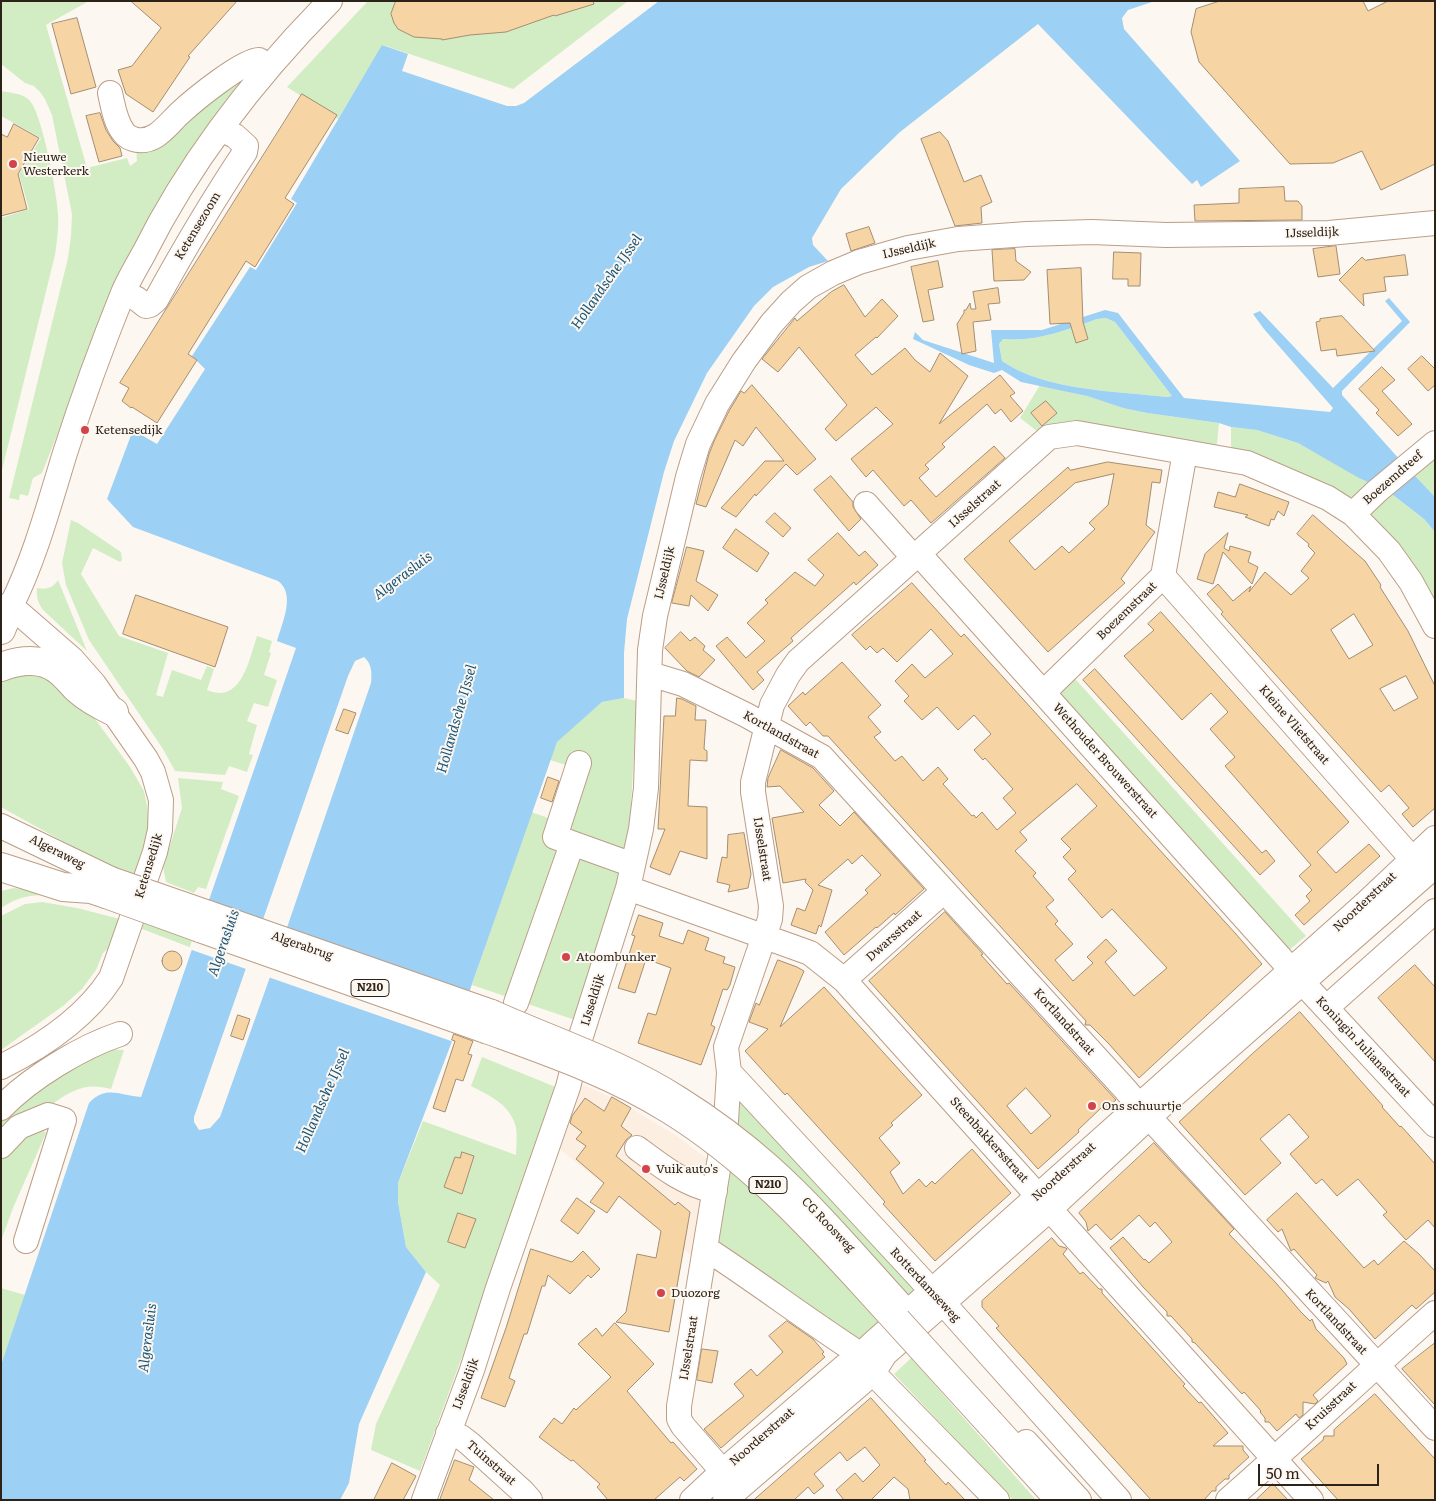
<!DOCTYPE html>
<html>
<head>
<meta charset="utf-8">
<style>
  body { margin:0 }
  #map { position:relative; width:1436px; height:1501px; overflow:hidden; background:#fdf7f1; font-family:Literata,serif }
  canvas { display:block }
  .frame { position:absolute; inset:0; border:2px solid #2d2218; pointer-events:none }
  .scale { position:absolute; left:1258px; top:1464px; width:121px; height:22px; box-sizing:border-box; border:2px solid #2d2218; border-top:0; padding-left:6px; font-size:15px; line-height:18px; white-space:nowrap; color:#2d2218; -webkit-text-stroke:4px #fdf7f1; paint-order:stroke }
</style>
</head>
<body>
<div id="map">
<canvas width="1436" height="1501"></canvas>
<div class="frame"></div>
<div class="scale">50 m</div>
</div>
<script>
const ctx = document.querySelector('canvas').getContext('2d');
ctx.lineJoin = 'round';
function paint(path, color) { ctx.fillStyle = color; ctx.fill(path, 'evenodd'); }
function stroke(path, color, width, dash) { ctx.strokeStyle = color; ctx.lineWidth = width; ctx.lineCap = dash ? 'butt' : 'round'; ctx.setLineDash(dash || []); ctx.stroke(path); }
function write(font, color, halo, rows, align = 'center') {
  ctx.font = font + ' Literata,serif'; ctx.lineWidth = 4; ctx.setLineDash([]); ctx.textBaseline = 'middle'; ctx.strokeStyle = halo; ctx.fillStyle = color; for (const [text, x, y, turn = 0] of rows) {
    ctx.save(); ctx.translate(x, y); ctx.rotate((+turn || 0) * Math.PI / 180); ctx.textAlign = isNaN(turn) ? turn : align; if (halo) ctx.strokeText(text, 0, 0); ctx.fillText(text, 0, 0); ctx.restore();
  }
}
paint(new Path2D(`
  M578 1083 611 1097 631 1108 678 1137 709 1160 692 1256 557 1147Z`), '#fdeee2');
paint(new Path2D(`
  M1 1H89L46 25 87 168 127 158 130 166 137 161 136 148 252 71 117 284 42 473 33 478 28 496 20 494 19 500 9 498 68 258 71 236 72 214 52 115 45 99 40 92 34 86 25 83 1 64Z
  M368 1H628L513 89 383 45 338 119 287 87Z
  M1 91C11 93 23 93 30 101 42 114 57 193 58 213 59 227 57 241 55 255L1 474V218L29 209 19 174 41 138 1 116Z
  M1106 318 1115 322 1172 396 1167 397C1115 391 1046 391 1002 361L999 344 1003 339C1037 342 1066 330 1097 319Z
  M1040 385 1087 396 1123 408 1147 413 1219 423 1217 444 1211 449 1046 438 1020 418Z
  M1231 427 1257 430 1298 443 1374 485 1357 498 1346 501 1235 454 1231 448Z
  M1430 454 1435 460V497L1411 472Z
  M1388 491 1424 519 1435 532V612L1367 520 1371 507Z
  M71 520 78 523 121 552 122 560 120 562 93 548 81 574 119 636 168 653 156 695 163 697 172 670 201 680 207 666 214 669 207 690C241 705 249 660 257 636L272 641 269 652 271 653 264 675 277 680 268 707 254 703 247 721 257 725 249 754 253 755 247 772 229 766 225 775 175 771 163 749 89 640 66 585 62 563Z
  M58 580 87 651 43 610C38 603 36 597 37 588 46 590 53 588 58 580Z
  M34 666 82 701 130 767 144 791 147 806 149 835 136 885 98 861 1 807V674Z
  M1069 672 1306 936 1287 952 1049 692Z
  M624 698 637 701 640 726 635 732 631 807 635 814 624 856 571 832 565 825 569 766 550 760 557 742 561 737 602 702Z
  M178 778 223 782 221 789 239 796 206 889 198 887 194 893 166 882 163 867 182 808Z
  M531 812 551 819 577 848 622 866 575 1020 472 985Z
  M14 888 71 895 94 904C60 896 33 887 1 908V891Z
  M155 889 207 905 192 948 142 929Z
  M42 902 77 908 124 920 117 941 103 953 96 970 82 989 63 1006 1 1050V916L25 904Z
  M106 1049 124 1050 111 1089C103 1087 95 1086 87 1087 67 1090 48 1108 32 1120L46 1133 13 1208 1 1241V1116L27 1093Z
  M482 1057 558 1088 505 1240 420 1471 371 1450 376 1424 440 1285 426 1272 406 1247 398 1202V1183L423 1121 516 1155C516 1145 518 1133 515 1124 508 1103 488 1095 471 1086Z
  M743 1095 921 1284 857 1342 719 1249 713 1238 735 1102Z
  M1 1288 25 1295 1 1365Z
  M911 1358 1036 1500H1013L894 1374Z`), '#d2edc4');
paint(new Path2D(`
  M659 1H1155L1128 10 1122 18 1124 29 1240 161 1201 187 1197 180 1192 184 1038 24 900 132 841 189 812 238 813 245 828 261 809 267 773 287 754 306 707 373 674 441 664 472 627 619 624 653V698L602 702 557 742 451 1044 398 1183V1202L406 1247 426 1272 359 1424 349 1483 340 1500H1V1365L89 1103C105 1085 120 1095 141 1097L296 648 277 641C282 623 296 594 278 581L133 527 107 499 133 430 157 444 205 369 192 356 250 267 256 270 297 203 291 199 382 45 408 54 402 71 507 106H516L524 103ZM364 657C372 664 372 673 371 683L270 977 220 1117 210 1128 199 1130 194 1122V1117L348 676 355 661Z
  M1389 298 1410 322 1342 391V395L1400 460 1435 497V532L1424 519 1388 491 1359 478 1298 443 1257 430 1231 427 1219 423 1147 413 1123 408 1087 396 1021 382 1002 370 994 373 969 365 913 339 915 332 923 340 994 363 991 330H1042L1105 310 1118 313 1184 398 1330 412 1333 408 1264 329 1253 314 1260 311 1333 388 1402 321 1385 301ZM1106 318 1115 322 1172 396 1167 397C1115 391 1046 391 1002 361L999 344 1003 339C1037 342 1066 330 1097 319Z`), '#9cd0f4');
paint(new Path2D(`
  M205 903 265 924 249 970 189 949Z
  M283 931 471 996 454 1042 268 977Z`), '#fdf7f1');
const building = new Path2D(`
  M131 1H237L188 56 190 57 153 112 126 94 118 70 132 66 161 28Z
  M396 1H593L594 4 555 16 554 15 506 32 470 35 442 40V39L414 37 398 29 394 23 391 14Z
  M1220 1H1363L1368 11 1388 1H1435V164L1381 190 1362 151 1333 163 1290 164 1199 62 1191 32 1196 9Z
  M77 18 96 87 71 94 52 24Z
  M302 94 337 115 285 198 294 204 255 267 246 261 188 354 197 360 157 423 132 407 131 408 122 401 129 388 120 383Z
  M100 113 106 130 113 141 120 148 122 156 99 162 86 116Z
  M14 124 39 138 18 174 27 209 1 216V134L7 137Z
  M940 132 948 141 964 182 981 175 992 202 981 207 982 223 955 226 921 139Z
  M1284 187 1285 201H1298L1302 206V220L1195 221 1194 205 1239 203V189Z
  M869 227 875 243 851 251 846 234Z
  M1336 246 1340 274 1318 277 1313 249Z
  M1015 249 1016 261 1031 272 1024 280 994 281 992 250Z
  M1114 252 1141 253 1140 286H1128V279H1113Z
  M1405 255 1408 275 1384 277 1386 291 1363 294 1364 306 1339 280 1362 257 1365 260Z
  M938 261 943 287 928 290 934 320 923 322 911 267Z
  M1081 268 1083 322 1088 339 1076 343 1070 323 1050 324 1047 270Z
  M844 285 865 317 882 299 898 316 877 338 876 337 855 355 872 375 905 348 915 360 930 372 940 353 968 376 939 424 1000 375 1015 393 1010 396 1023 411 1011 422 1001 409 995 414 987 404 942 444 945 447 925 465 929 469 919 478 936 497 994 446 1005 458 931 523 911 500 904 506 873 470 866 477 851 459 893 424 876 407 836 441 825 429 847 405 799 347 778 372 762 359 795 318 797 321 831 292Z
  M998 288 1000 303 988 304 991 320 973 322 976 351 962 354 957 324 964 313V310H966L970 303 971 309H976L973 292Z
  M1342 316 1375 351 1337 356 1336 349 1321 351 1316 322 1320 321V319Z
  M1422 356 1435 369V385L1428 391 1408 369Z
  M1382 367 1395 380 1382 391 1412 424 1398 436 1376 413 1379 410 1359 389Z
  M752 385 816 459 797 475 786 464 756 496 755 494 736 517 721 508 765 461H784L756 427 743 446 735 440 706 507 696 504 709 454 715 439 729 411 741 391 744 393Z
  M1046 401 1057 413 1042 426 1031 413Z
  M1108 462 1162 470 1160 483 1152 482 1146 525 1155 532 1121 579 1125 583 1048 652 964 559 1068 467 1070 470ZM1114 474 1108 505 1089 523 1095 529 1069 553 1062 546 1035 570 1009 541 1075 483Z
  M831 476 853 502V507L861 519 849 531 814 490Z
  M1240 484 1289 502 1284 516 1278 511 1274 520 1271 519 1269 526 1245 517 1248 515 1214 507 1218 492 1235 497Z
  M775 513 791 528 783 537 766 522Z
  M1313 515 1365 561 1381 585 1380 587 1408 631 1435 686V808L1413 827 1402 814 1409 808 1389 785 1381 792 1221 614 1223 612 1207 594 1218 584 1233 601 1251 586 1249 592 1265 572 1291 595 1309 578 1301 571 1315 553 1308 546 1309 544 1297 534ZM1354 614 1373 645 1349 659 1331 630ZM1406 676 1418 698 1394 711 1380 689Z
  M736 529 769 553 757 572 723 548Z
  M838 533 859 556 865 551 878 565 856 585 854 582 791 638 793 641 757 672 764 680 753 690 716 646 727 637 746 658 765 641 747 623 768 603 765 600 795 572 815 586 824 575 808 560Z
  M1228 533 1224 548 1229 551 1230 546 1251 552 1248 562 1258 567 1252 584 1223 552 1213 584 1197 579 1205 554Z
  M687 547 704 551 696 581 718 595 708 611 691 595 689 606 672 603Z
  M912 583 961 637 964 634 1235 933 1262 964 1139 1078 1109 1044 1090 1025H1085L1086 1021 828 736H823L810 722 806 726 788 706 803 692 805 695 842 662 881 705 868 717 881 732 874 737 895 761 902 756 923 781 938 767 948 779 943 784 972 816 974 815 976 818 982 812 997 830 1016 813 1003 798 1013 789 985 758 983 760 974 750 991 734 974 715 958 730 937 707 922 720 904 701 909 696 895 681 912 664 925 678 953 654 931 629 897 662 883 648 877 653 870 646 866 650 852 635ZM1077 784 1097 806 1061 839 1071 849 1063 857 1076 871 1068 879 1102 918 1112 909 1167 968 1134 996 1105 962 1117 951 1106 939 1087 957 1093 963 1073 981 1055 960 1073 944 1055 924 1058 921 1046 907 1054 900 1033 876 1036 873 1015 851 1027 840 1020 832Z
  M136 595 228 627 215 667 123 634Z
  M1161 612 1349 822 1317 852 1336 873 1369 844 1380 856 1304 925 1295 915 1310 901 1306 896 1312 890 1299 876 1311 865 1225 766 1235 757 1210 729 1228 712 1211 693 1182 720 1124 656 1154 630 1148 624Z
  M681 632 690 641 695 637 705 646 703 650 715 660 699 677 687 671 665 648Z
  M1095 669 1262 853 1266 850 1275 861 1260 875 1083 680Z
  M677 698 682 699 696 706 695 720H706L704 749 707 751V761L690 760 688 806 707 807V859L680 851 670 875 650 867 665 829H658L664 716H675Z
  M344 709 356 713 348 734 336 730Z
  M781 750 813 768 834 791 819 805 840 826 854 812 924 889 895 915 894 913 877 928 876 927 844 955 825 932 868 893 865 890 881 875 862 855 852 864 848 859 818 885 832 890 821 927 819 925 816 934 791 925 797 908 805 911 813 890 805 882 806 879 783 883 772 818 804 812 780 786 767 787 768 778Z
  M548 777 559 781 552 802 541 798Z
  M744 833 751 874 748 888 728 892 730 885 717 882 722 857 727 858 728 835Z
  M945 912 983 954 981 955 1007 984 1009 983 1116 1100 1103 1111 1101 1108 1078 1130 1079 1132 1038 1169 869 981ZM1026 1088 1051 1116 1031 1134 1007 1106Z
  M639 915 663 923 659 936 683 944 688 930 709 938 705 950 725 957 723 963 735 967 730 985 727 990 723 989 711 1025 715 1027 701 1065 638 1043 648 1013 656 1015 671 968 646 959 635 993 618 988 635 936 632 935Z
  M162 961a10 10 0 1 1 20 0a10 10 0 1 1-20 0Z
  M778 960 797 967 804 971 780 1027 824 987 922 1095 891 1123 893 1125 879 1138 900 1163 890 1172 903 1194 919 1179 926 1187 932 1181 935 1184 972 1149 1011 1193 935 1261 883 1204 885 1202 857 1170 787 1093 785 1095 745 1051 768 1029 749 1022 756 1003 759 1005Z
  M1415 965 1435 987V1062L1378 998Z
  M1300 1012 1383 1106 1382 1107 1400 1127 1401 1126 1435 1164V1228L1428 1220 1406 1240 1383 1215 1387 1212 1358 1179 1337 1196 1322 1179 1316 1184 1290 1154 1309 1137 1289 1114 1260 1139 1281 1163 1245 1195 1179 1122 1252 1054Z
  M238 1015 250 1019 243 1040 231 1036Z
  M454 1034 473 1041 468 1054 472 1055 463 1081 456 1079 445 1112 433 1108 455 1041 452 1040Z
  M612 1097 631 1108 621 1126 632 1135 626 1140 616 1156 675 1205 678 1202 690 1212 669 1332 616 1322 626 1312 637 1254 656 1258 661 1231 619 1196 607 1213 590 1202 604 1183 576 1159 586 1146 576 1139 582 1132 570 1123 572 1116 585 1098 604 1111Z
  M1154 1143 1234 1229 1229 1234 1276 1283 1301 1312 1310 1321 1312 1319 1316 1329 1344 1358 1347 1364 1313 1395 1318 1401 1315 1404 1303 1402V1415L1299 1418 1296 1414 1277 1431 1269 1422H1265V1418L1260 1412 1261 1411 1244 1392 1242 1394 1195 1343 1192 1342V1339L1171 1316H1167V1312L1143 1287 1110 1248 1123 1237 1144 1260 1145 1259 1149 1263 1172 1242 1155 1222 1150 1227 1139 1215 1111 1240 1096 1224 1088 1231 1086 1222 1079 1213Z
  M462 1152 474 1156 462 1194 444 1187 455 1157 460 1158Z
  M1297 1193 1364 1268 1374 1260 1378 1265 1404 1241 1419 1254 1435 1271V1292L1416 1309 1412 1305 1375 1339 1349 1309 1335 1297 1328 1281 1326 1283 1315 1278 1317 1275 1294 1249 1291 1251 1282 1229 1278 1232 1267 1220Z
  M577 1198 595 1211 578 1234 561 1221Z
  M458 1213 476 1219 465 1248 448 1242Z
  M1052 1238 1059 1246 1066 1248 1067 1249 1063 1254 1080 1274 1083 1272 1099 1289H1102V1293L1185 1384 1183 1386 1199 1403 1201 1402 1228 1433 1213 1446H1243V1450L1249 1457 1229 1475V1479H1225L1216 1487V1491H1212L1204 1500H1151L996 1328 999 1326 982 1307V1301Z
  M531 1249 572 1262 583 1251 600 1269 591 1278 588 1275 570 1294 548 1275 545 1286H542L527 1334H524L509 1378 515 1381 505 1407 481 1398 506 1328Z
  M787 1321 813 1339 824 1352 822 1354 825 1357 721 1448 704 1429 744 1396 734 1384 751 1369 757 1376 783 1352 769 1336Z
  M615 1323 654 1364 627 1391 671 1443 673 1442 697 1469 684 1481 680 1477 654 1500H608L597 1487 600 1484 573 1460 571 1461 539 1437 554 1418 562 1424 574 1408 576 1410 611 1377 578 1344 596 1328 602 1336Z
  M1435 1343V1405L1402 1369Z
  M702 1349 718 1351 712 1383 697 1380Z
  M1375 1394 1435 1459V1500H1338L1301 1459 1323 1440 1324 1436H1334V1430Z
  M871 1398 926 1460 924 1461 946 1485 948 1482 965 1500H910L908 1489 894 1477 871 1500H844L836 1490 855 1473 863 1482 880 1465 865 1447 847 1461 840 1452 814 1474 824 1486 814 1494 808 1487 794 1500H754Z
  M455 1460 474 1467 469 1480 494 1500H440Z
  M392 1463 416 1476 403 1500H374Z
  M1273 1484 1288 1500H1256Z`);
paint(building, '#f7d4a3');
stroke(building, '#a38e72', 1);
const minor = new Path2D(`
  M110 93C113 106 115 122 124 133 127 137 132 139 137 140 156 143 168 124 180 113 194 100 243 60 259 60L269 67
  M124 292 137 299 146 306 150 305 156 300C184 249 213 200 245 152L246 146 235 136 221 129
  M866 504 914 558
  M1353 514 1377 491 1435 443
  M919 554 1302 982 1435 1125
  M1163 576 1421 869
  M650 674 683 684 746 715 822 757 1124 1088 1149 1117 1435 1428
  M1044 692 1163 576 1185 452
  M579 763 555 837 633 865
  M1 826 111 879
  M628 888 810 953 844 980 1311 1500
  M206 912 492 1012
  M844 980 944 891
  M516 1003 572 844
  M1326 1008 1435 911
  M1 1067C43 1046 86 1017 111 978L155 852 160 830 161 800 153 772 146 759 94 684 72 659 11 606C35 558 49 505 65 453 82 400 102 345 123 293 129 279 137 266 144 253 191 159 256 76 330 1
  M729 1072 944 1304 1119 1500
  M1 1108C30 1078 81 1047 120 1034
  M1 1146 19 1127 48 1115 64 1120 26 1241
  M637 1148C661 1166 685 1185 715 1191
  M705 1248C759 1283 811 1323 866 1358
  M866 1358V1350L871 1345 1365 904 1435 838
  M866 1358 873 1373 997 1500
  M448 1433 461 1437 470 1444 523 1492 530 1500
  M1026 1442 1079 1500
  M738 1489 683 1426 679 1419V1406L726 1121 729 1072 726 1047 770 919 771 906 753 792V782L772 705 788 675 798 661 1049 437 1077 433 1247 463 1328 498 1353 514 1389 551 1411 582 1435 626
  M424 1500 472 1370 498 1288 568 1087 581 1036 628 888 641 829 646 788 650 650 655 616 688 477 698 444 717 404 744 361 772 323 791 302 808 287 833 273 859 262 908 248 958 239 1027 234 1092 232 1166 235 1329 233 1435 223
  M692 1500 723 1471 845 1366 866 1358
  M725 1500 873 1373 885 1354 1050 1209 1149 1117 1435 866
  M1228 1500C1298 1439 1365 1375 1435 1313`);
const major = new Path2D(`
  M1 630 11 606
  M1 667C20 660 41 657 58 670 65 675 71 683 77 689 88 699 101 706 114 712
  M1 867 63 887 91 889 106 894
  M200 928 486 1029
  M990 1423 1060 1500`);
stroke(minor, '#bb9e87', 26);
stroke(major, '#bb9e87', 30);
stroke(minor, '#fff', 24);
stroke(major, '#fff', 28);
const minorBridge = new Path2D(`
  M111 879 206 912
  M492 1012C554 1040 620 1061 678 1098 710 1118 741 1141 769 1166 816 1208 857 1257 899 1303`);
const majorBridge = new Path2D(`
  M106 894 200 928
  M486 1029C549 1052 611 1073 669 1109 747 1157 809 1224 870 1291 910 1335 950 1379 990 1423`);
stroke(minorBridge, '#bb9e87', 26, []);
stroke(majorBridge, '#bb9e87', 30, []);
stroke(minorBridge, '#fff', 24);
stroke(majorBridge, '#fff', 28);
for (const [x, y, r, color] of [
  [13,164,5,"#d3434c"],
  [85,430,5,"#d3434c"],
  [566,957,5,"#d3434c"],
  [1092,1106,5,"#d3434c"],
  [646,1169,5,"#d3434c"],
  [661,1293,5,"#d3434c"]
]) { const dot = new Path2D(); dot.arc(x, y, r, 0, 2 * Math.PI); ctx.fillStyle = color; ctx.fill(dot); stroke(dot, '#fdf7f1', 2); }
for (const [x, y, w] of [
  [370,988,38],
  [768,1185,38]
]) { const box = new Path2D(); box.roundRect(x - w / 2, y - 8.5, w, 17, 4); ctx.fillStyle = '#fdf7f1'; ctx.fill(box); stroke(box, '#2d2218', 1); }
write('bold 11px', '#2d2218', null, [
  ["N210",370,988],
  ["N210",768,1185]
]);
write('12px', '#2d2218', '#fdf7f1', [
  ["Nieuwe",23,157],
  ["Westerkerk",23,171],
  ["Ketensedijk",95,430],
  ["Atoombunker",576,957],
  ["Ons schuurtje",1102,1106],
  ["Vuik auto's",656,1169],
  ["Duozorg",671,1293]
], 'left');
write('12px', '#2d2218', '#fdf7f1', [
  ["Ketensezoom",198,226,-59],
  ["IJsseldijk",1312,233,-2],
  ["IJsseldijk",909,249,-13],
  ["Boezemdreef",1393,478,-41],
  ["IJsselstraat",975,504,-42],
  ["IJsseldijk",665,573,-77],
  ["Boezemstraat",1127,611,-44],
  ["Kleine Vlietstraat",1294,725,49],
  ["Kortlandstraat",781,735,29],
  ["Wethouder Brouwerstraat",1105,761,48],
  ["IJsselstraat",762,849,81],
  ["Algeraweg",57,852,27],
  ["Ketensedijk",149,866,-73],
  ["Noorderstraat",1365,902,-43],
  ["Dwarsstraat",894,936,-42],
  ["Algerabrug",302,946,19],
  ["IJsseldijk",593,1000,-73],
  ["Kortlandstraat",1064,1022,48],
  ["Koningin Julianastraat",1363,1047,47],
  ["Steenbakkersstraat",989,1140,48],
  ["Noorderstraat",1064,1172,-42],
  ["CG Roosweg",828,1225,46],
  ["Rotterdamseweg",925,1285,47],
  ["Kortlandstraat",1336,1322,47],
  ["IJsselstraat",689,1348,-81],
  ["IJsseldijk",466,1384,-70],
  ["Kruisstraat",1331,1406,-43],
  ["Noorderstraat",762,1437,-41],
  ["Tuinstraat",491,1463,41]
]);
write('italic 14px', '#185578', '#fdf7f1', [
  ["Hollandsche IJssel",607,282,-55],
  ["Algerasluis",403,576,-37],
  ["Hollandsche IJssel",457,719,-74],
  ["Algerasluis",224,943,-71],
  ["Hollandsche IJssel",323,1101,-66],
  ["Algerasluis",148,1338,-83]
]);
</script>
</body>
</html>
